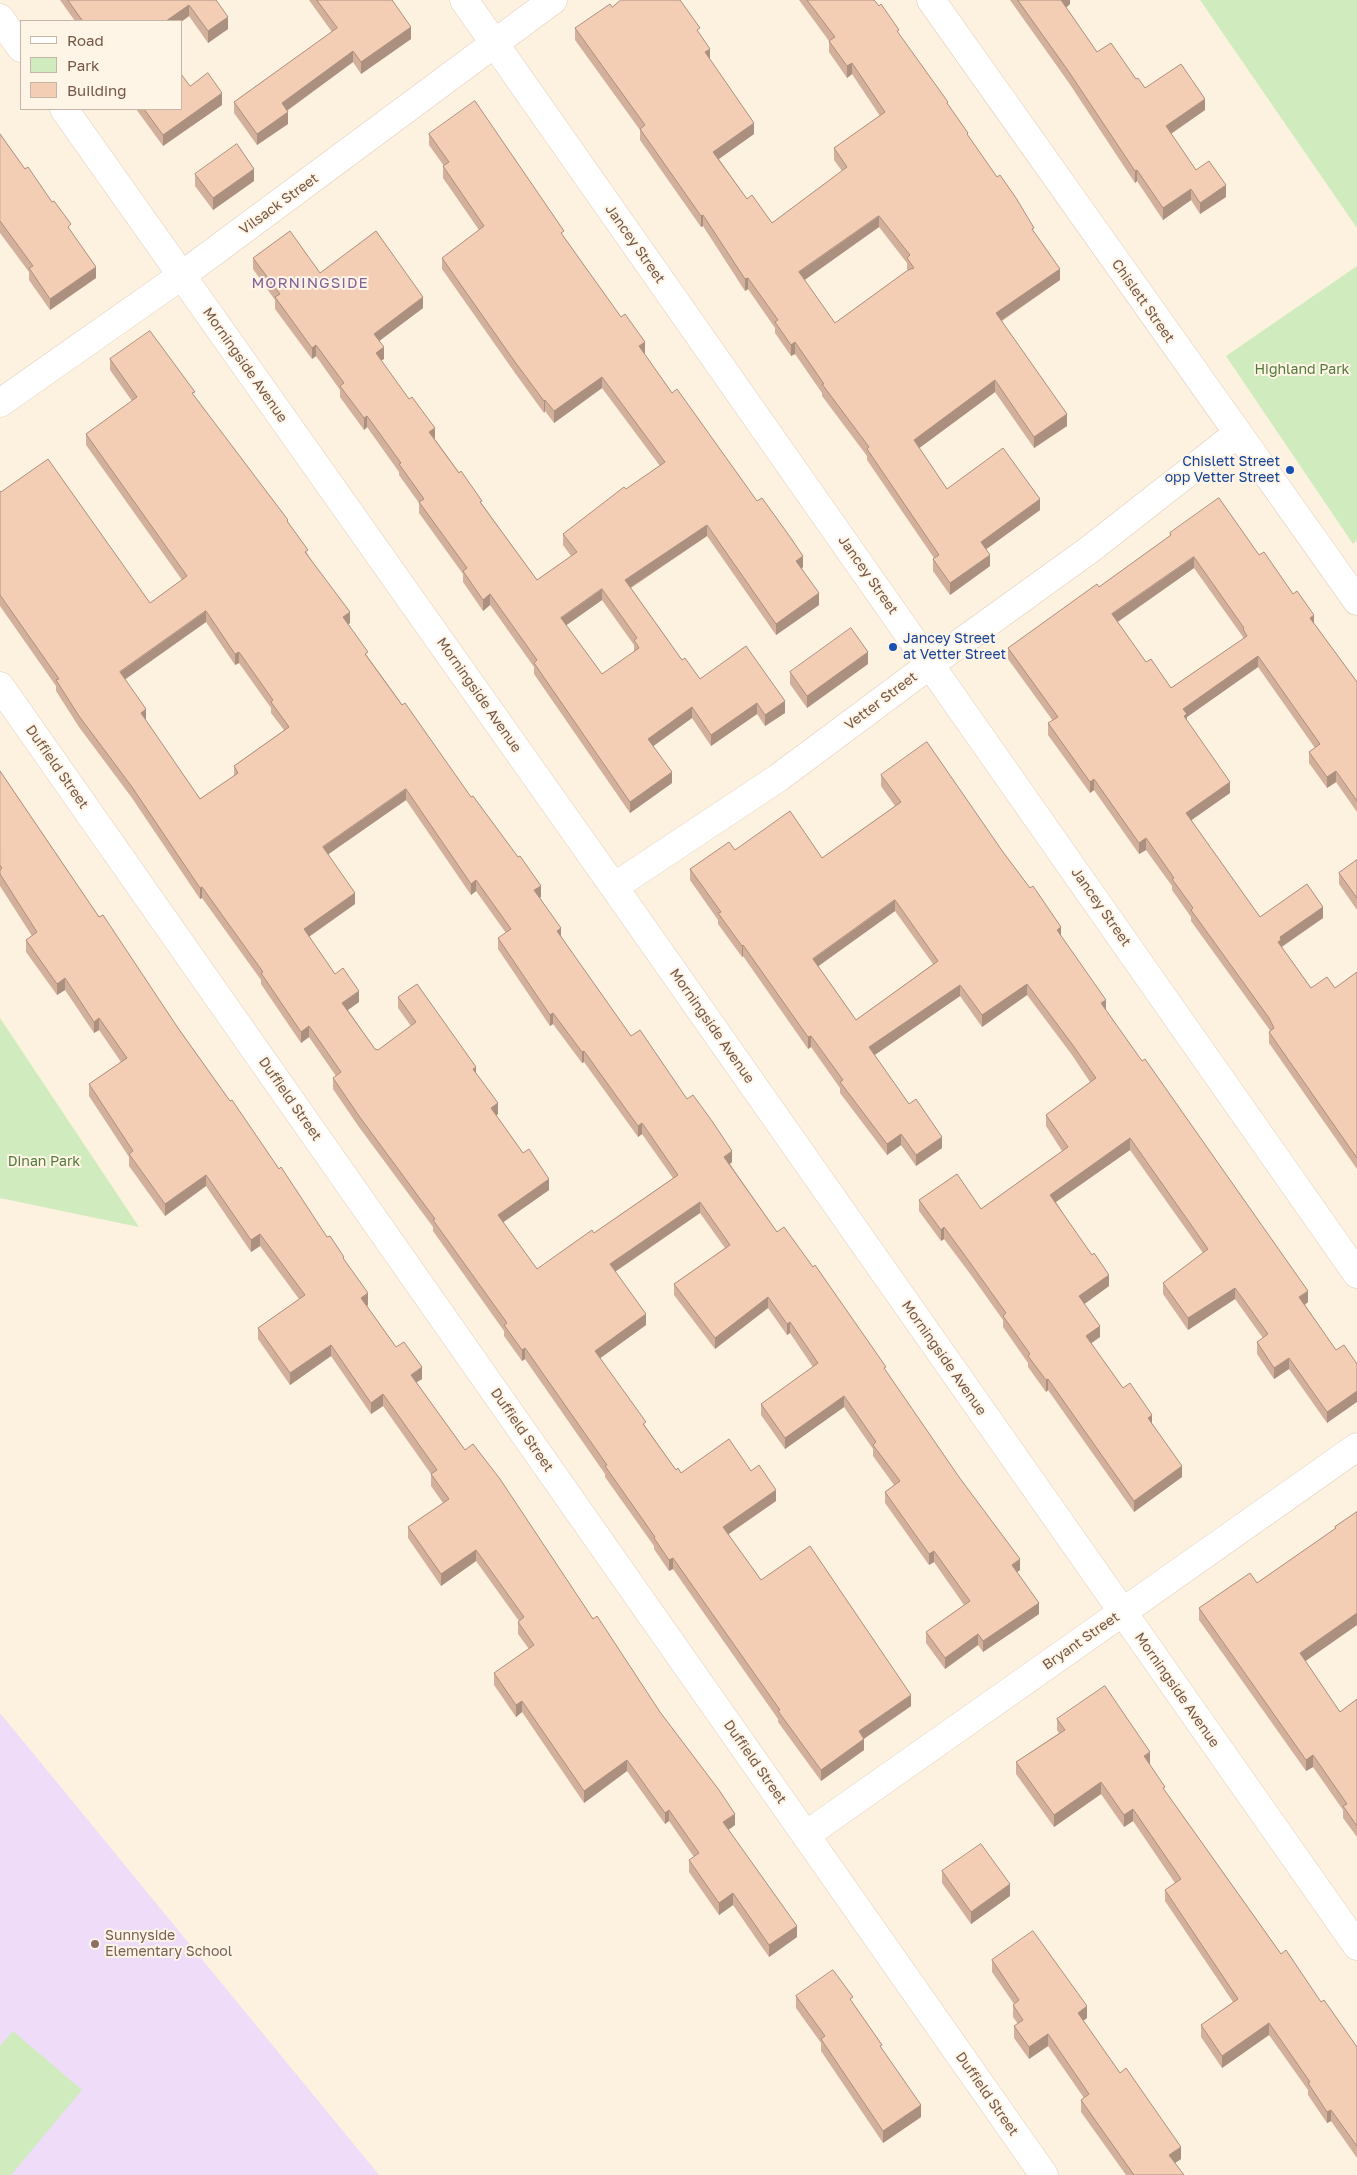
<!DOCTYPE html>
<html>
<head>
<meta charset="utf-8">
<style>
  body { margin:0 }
  #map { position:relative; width:1357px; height:2175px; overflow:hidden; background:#fdf1df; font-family:"Golos Text",sans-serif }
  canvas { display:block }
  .legend { position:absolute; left:20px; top:20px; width:162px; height:90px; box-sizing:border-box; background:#fff5e6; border:1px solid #c7b5a6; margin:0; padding:6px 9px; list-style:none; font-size:15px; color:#745646 }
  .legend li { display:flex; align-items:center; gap:10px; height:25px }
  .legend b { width:25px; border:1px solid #c7b5a6 }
</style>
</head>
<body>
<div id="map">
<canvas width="1357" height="2175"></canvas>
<ul class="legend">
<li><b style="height:6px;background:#fff"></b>Road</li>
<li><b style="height:14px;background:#d0ebbd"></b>Park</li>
<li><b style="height:14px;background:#f4cdb5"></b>Building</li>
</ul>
</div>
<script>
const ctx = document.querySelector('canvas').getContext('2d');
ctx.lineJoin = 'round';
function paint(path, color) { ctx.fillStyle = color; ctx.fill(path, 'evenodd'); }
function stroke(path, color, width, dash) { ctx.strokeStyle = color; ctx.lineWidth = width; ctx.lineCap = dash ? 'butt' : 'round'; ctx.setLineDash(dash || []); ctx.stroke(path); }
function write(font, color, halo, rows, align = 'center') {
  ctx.font = font + ' "Golos Text",sans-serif'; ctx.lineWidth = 4; ctx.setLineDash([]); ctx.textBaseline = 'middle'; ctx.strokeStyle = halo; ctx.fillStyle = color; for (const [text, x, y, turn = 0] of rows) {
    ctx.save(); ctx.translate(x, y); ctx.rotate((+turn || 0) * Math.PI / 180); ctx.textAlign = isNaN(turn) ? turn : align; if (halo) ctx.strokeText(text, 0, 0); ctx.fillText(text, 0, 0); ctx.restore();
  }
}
paint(new Path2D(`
  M0 1713 379 2175H0Z`), '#eedcf9');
paint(new Path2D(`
  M1200 0H1357V228Z
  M1357 266V540L1353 544 1226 356Z
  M0 1018 139 1227 0 1198Z
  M13 2031 82 2090 11 2175H0V2046Z`), '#d0ebbd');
const minor = new Path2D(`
  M464 0 1357 1274
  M931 0 1357 601
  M0 18 21 48
  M64 109 614 887 1357 1946
  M0 403 181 276 553 0
  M0 686 1044 2175
  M614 887 778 778 931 664 1089 550 1237 434
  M806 1835 1357 1447`);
stroke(minor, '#e1ccbb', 29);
stroke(minor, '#fff', 28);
paint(new Path2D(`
  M60 0H216L228 29 208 43 189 16 181 22 75 21Z
  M309 0H392L411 39 361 74 353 62 287 111 288 124 257 145 234 113V102L332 32Z
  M799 0H874L948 105 968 136 1034 232 1060 280 1002 321 1067 426 1034 448 995 392 919 448 947 489 1040 510 986 549 990 566 950 595 933 571V559L934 558 867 460V456L822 396V393L795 354 791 356 775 333V328L748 289 745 291 703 226 701 227 640 140V130L575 40V28L612 7 700 34 710 59 754 134 719 159 747 199 772 223 842 171 834 160V148L880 116 852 74 847 78 829 52V41ZM879 227 907 263V269L908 270 835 323 804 280Z
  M1010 0H1070V4L1066 8 1097 52 1136 79 1145 88 1205 110 1171 134 1196 170 1226 197 1200 214 1191 200 1163 220 1137 181 1135 183 1069 83Z
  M190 86 222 105 163 146 136 109H181Z
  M0 134 25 169 71 231 96 278 50 310 29 280V272L0 233Z
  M429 134 564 237 645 353 644 354 672 393 803 567 802 568 819 605 776 635 707 536 631 588 682 660 700 679 785 713 765 726 757 714 711 746 692 718 653 746 672 783 630 813 534 674V667L490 605 483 611 463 582V574L419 513V503L399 475V472L367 427 364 430 340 397V390L316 356 312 359 275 309V300L253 269V258L320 273 423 308 379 341 384 359 381 360 435 439 537 580 571 556 563 545V534L660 466 602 388 554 423 545 411 544 413 515 373 442 269V258L479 230 443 178V166H444L429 145ZM602 600 634 645V652L602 674 566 625Z
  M195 174 254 181 213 210 195 186Z
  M110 359 195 397 288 522 350 623 348 624 368 657 541 897 540 898 561 938 631 1036 687 1099 732 1162 730 1164 777 1232 886 1371 1020 1570 1017 1572 1039 1614 983 1652 978 1645 945 1669 926 1643V1632L964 1605 934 1562 929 1565 885 1503V1492L894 1485 873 1456V1449L844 1407 785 1449 761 1415V1404L813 1367 790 1333 787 1335 768 1308 715 1349 674 1295V1284L725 1248 700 1213 615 1272 646 1325 600 1358 646 1427 676 1470 681 1473 751 1471 776 1501 728 1534 761 1580 911 1706 864 1739V1750L821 1781 778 1722V1719L673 1569 669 1571 654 1549V1546L605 1477V1474L525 1359 522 1361 504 1336V1331L433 1231V1227L359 1127 333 1089V1078L336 1076 309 1037 301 1043 261 984V980L202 898 200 899 132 798 79 727 56 691V686L0 606V491L150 603 182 580 86 445V434L132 401 110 370ZM206 622 235 665 239 663 271 708V713L284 730 234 766V776L200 799 146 721 125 679ZM406 800 471 895 476 891 506 933 498 938V949L550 1026 553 1024 582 1063 584 1062 638 1137 642 1134 673 1178 594 1233 537 1269 503 1222 549 1190 496 1115 498 1114 476 1074 398 997V1008L411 1026 378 1050 375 1049 348 1010 359 1002 335 974 309 937 355 904 328 854Z
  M1170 533 1259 555 1314 624 1357 682V812L1336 782 1327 788 1309 763V752L1315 748 1258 667 1187 717V720L1230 793 1191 820 1260 917 1323 918 1282 947 1311 988H1335L1357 972V1169L1269 1043V1032L1270 1031 1269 1029 1191 921V917L1172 890V886L1146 850 1139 854 1094 790 1090 793 1048 735V723L1053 721 1008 659V648L1099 587 1170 536ZM1194 568 1243 637V639L1171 688 1146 662 1117 622Z
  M868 664 807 708 790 684V672Z
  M0 771 99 917 327 1237 344 1259 368 1305 367 1306 396 1347 422 1379 416 1382 465 1450 593 1619 735 1825 728 1830 797 1937 769 1957 733 1905 719 1915 689 1872V1860L694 1857 669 1821 665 1824 627 1771 584 1803 522 1712 516 1717 494 1685V1673L529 1649 518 1634V1622L519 1621 476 1561 441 1586 408 1538V1527L443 1503 431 1486V1474L383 1406 371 1414 331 1356 290 1385 258 1339V1328L299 1299 260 1246 251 1252 206 1186 165 1216 129 1166V1157L89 1096V1084L121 1062 99 1030 94 1033 65 990 57 995 26 952V940L32 936 0 886Z
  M881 775 1061 936 1106 1011 1308 1302 1305 1305 1336 1350 1327 1423 1289 1369 1274 1379 1257 1354V1342L1263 1338 1235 1299 1188 1330 1163 1294V1283L1203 1253 1130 1150 1056 1202 1109 1286 1084 1304 1100 1337 1091 1343 1123 1388 1152 1424 1182 1477 1134 1512 1048 1390 1046 1392 1028 1367V1363L1003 1327V1320L971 1275 944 1239 941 1241 919 1211V1200L981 1209 1062 1151 1046 1126V1115L1090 1082 1072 1055 1027 995 982 1027 960 996 874 1055 909 1104 942 1148 916 1166 901 1145 887 1155 840 1093V1088L811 1047 808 1049 743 956 742 957 718 924V920L690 880V869L735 850 822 858 895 806 881 786ZM895 911 933 964 856 1020 818 966Z
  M1357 860V910L1339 884V873Z
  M1357 1512V1625L1305 1661 1340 1712 1357 1699V1837L1343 1818V1810L1313 1767 1306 1771 1199 1620V1608L1257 1583 1335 1529V1527Z
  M1057 1719 1150 1764H1149L1165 1791 1281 1954 1321 2002 1357 2047V2158L1331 2121 1327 2123 1308 2095V2090L1269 2035 1222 2068 1201 2037V2025L1233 2002 1165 1901V1890L1175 1883 1133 1821 1124 1827 1101 1794 1054 1827 1016 1774V1762L1059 1733 1057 1730Z
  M942 1871 1010 1896 971 1924 942 1883Z
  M992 1960 1087 2018 1083 2021 1181 2159 1175 2163 1184 2175H1126L1081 2112V2100L1084 2098 1048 2046 1029 2059 1014 2038V2026L1018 2024 1013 2017V2005L1014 2004 992 1972Z
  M796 1996 853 2003 882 2049 921 2117 883 2143 821 2051V2043L796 2008Z`), '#d2b09c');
paint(new Path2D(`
  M1061 0H1070V4L1060 12Z
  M189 5V16L181 22 166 21Z
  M228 17V29L208 43V31Z
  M411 27V39L361 74V62Z
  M710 49V60L705 52Z
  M353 51V62L282 114V103Z
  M852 63V74L847 78V66Z
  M222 93V105L163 146V135Z
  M1205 99V110L1166 137V126Z
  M288 112V124L257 145V134Z
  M754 123V134L713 163V152Z
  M254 169V181L213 210V198Z
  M1137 170V181L1135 183V171Z
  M1226 185V197L1200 214V203Z
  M1191 189V200L1163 220V208Z
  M703 215V226L701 227V216Z
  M879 216V227L799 284V272Z
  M96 267V278L50 310V299Z
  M1060 269V280L996 324V313Z
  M748 278V289L745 291V279Z
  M423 297V308L374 345V334Z
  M645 342V353L639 357V346Z
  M795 342V354L791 356V345Z
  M316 345V356L312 359V348Z
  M384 347V359L376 364V353Z
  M602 377V388L554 423V411Z
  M995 380V392L914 452V440Z
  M545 400V411L544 413V401Z
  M1067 414V426L1034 448V437Z
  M367 416V427L364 430V418Z
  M435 428V439L429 432Z
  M1040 499V510L981 553V542Z
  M707 525V536L625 591V580Z
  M990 555V566L950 595V583Z
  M803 556V567L796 572V561Z
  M1194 557V568L1112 626V614Z
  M602 589V600L561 629V618Z
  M819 593V605L776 635V624Z
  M490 594V605L483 611V600Z
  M206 611V622L120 683V672Z
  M350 612V623L343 628V617Z
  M1314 615V626L1310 618Z
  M239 652V663L235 665V654Z
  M868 652V664L807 708V696Z
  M1258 656V667L1187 717V726L1183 709Z
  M785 701V713L765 726V715Z
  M757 703V714L711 746V735Z
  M692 707V718L648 750V739Z
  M146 709V720L141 724V713Z
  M1336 771V782L1327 788V777Z
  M672 772V783L630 813V802Z
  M1094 779V790L1090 793V782Z
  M1230 782V793L1186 824V813Z
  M406 789V800L323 858V847Z
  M1146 838V850L1139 854V843Z
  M476 880V891L471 895V884Z
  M541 886V897L534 901V890Z
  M202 887V898L200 899V888Z
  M355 893V904L304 940V929Z
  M895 900V911L813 970V959Z
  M1323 907V918L1281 947 1278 942 1280 937Z
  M1061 927V938L1057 930Z
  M561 928V939L557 931Z
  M743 945V956L742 957V946Z
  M65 978V990L57 995V984Z
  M1027 984V995L982 1027V1015Z
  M960 985V996L869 1059V1047Z
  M359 991V1002L342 1014V1003Z
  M1106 1000V1011L1101 1003Z
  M553 1013V1024L550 1026V1015Z
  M99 1018V1030L94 1033V1022Z
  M309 1026V1037L301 1043V1032Z
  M811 1036V1047L808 1049V1037Z
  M584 1051V1062L582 1063V1052Z
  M476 1067V1078L473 1069Z
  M498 1103V1114L491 1119V1108Z
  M642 1123V1134L638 1137V1126Z
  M901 1134V1145L887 1155V1144Z
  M942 1137V1148L916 1166V1155Z
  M1130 1138V1150L1050 1206V1195Z
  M732 1151V1162L724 1168V1157Z
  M206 1175V1186L165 1216V1204Z
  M549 1179V1190L498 1226V1215Z
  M700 1202V1213L610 1275V1264Z
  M944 1227V1239L941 1241V1230Z
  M260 1234V1246L251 1252V1240Z
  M1109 1275V1286L1079 1308V1296Z
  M1235 1288V1299L1188 1330V1318Z
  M1308 1291V1302L1299 1308V1297Z
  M368 1293V1305L361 1309V1298Z
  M768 1297V1308L715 1349V1338Z
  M646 1314V1325L595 1362V1351Z
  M790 1322V1333L787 1335V1324Z
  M1100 1326V1337L1086 1347V1336Z
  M331 1345V1356L290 1385V1373Z
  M525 1348V1359L522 1361V1350Z
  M1289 1358V1369L1274 1379V1368Z
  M422 1367V1379L411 1386V1375Z
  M1048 1379V1390L1046 1392V1380Z
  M1357 1391V1402L1327 1423V1412Z
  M383 1394V1406L371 1414V1403Z
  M844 1396V1407L785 1449V1438Z
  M1152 1415V1426L1148 1418Z
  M1182 1466V1477L1134 1512V1501Z
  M776 1490V1501L723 1538V1527Z
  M476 1550V1561L441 1586V1574Z
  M934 1551V1562L929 1565V1554Z
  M673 1558V1569L669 1571V1560Z
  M1020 1559V1570L1012 1576V1565Z
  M1039 1603V1614L983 1652V1641Z
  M1357 1613V1625L1300 1665V1653Z
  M978 1634V1645L945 1669V1658Z
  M911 1695V1706L859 1742V1731Z
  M522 1701V1712L516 1717V1705Z
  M864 1739V1750L821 1781V1770Z
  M1150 1752V1764L1144 1768V1756Z
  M1313 1755V1767L1306 1771V1760Z
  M627 1760V1771L584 1803V1791Z
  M1101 1782V1794L1054 1827V1815Z
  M1133 1809V1821L1124 1827V1815Z
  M669 1810V1821L665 1824V1813Z
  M735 1814V1825L723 1834V1822Z
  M1010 1884V1896L971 1924V1912Z
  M733 1893V1905L719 1915V1903Z
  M797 1926V1937L769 1957V1945Z
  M1087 2006V2018L1078 2025V2013Z
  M1269 2023V2035L1222 2068V2056Z
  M1048 2034V2046L1029 2059V2047Z
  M921 2105V2117L883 2143V2131Z
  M1331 2110V2121L1327 2123V2112Z
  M1181 2147V2159L1169 2167V2155Z`), '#ab907f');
const building = new Path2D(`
  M68 0H216L228 17 208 31 189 5 166 21H83Z
  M317 0H392L411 27 361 62 353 51 282 103 288 112 257 134 234 102 337 28Z
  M621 0H680L700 28 697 30 710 49 705 52 754 123 713 152 747 199 752 195 772 223 847 167 834 148 885 112 852 63 847 66 829 41 835 37 807 0H874L879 6 881 4 899 30 897 31 948 102 947 103 968 133 967 134 997 177 1000 175 1016 198 1034 228 1032 229 1060 269 996 313 1067 414 1034 437 995 380 914 440 947 489 1003 448 1040 499 981 542 990 555 950 583 933 559 939 555 867 449 869 447 822 384H824L795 342 791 345 775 322 778 320 748 278 745 279 703 215 701 216 640 129 645 125 575 28 610 4 612 7ZM879 216 910 255 907 258 914 268 908 270 835 323 799 272Z
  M1018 0H1061L1097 52 1111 43 1136 79 1138 78 1145 88 1181 64 1205 99 1166 126 1196 170 1209 161 1226 185 1200 203 1191 189 1163 208 1137 170 1135 171 1069 72Z
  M208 73 222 93 163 135 144 109H181V74L190 86Z
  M475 101 564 231 561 233 621 317 625 314 645 342 639 346 672 393 677 389 757 501 762 498 788 534 803 556 796 561 819 593 776 624 707 525 625 580 682 660 685 658 700 679 746 646 785 701 765 715 757 703 711 735 692 707 648 739 672 772 630 802 534 663 537 660 490 594 483 600 463 571 467 568 419 502 424 499 399 464 401 463 367 416 364 418 340 386 344 383 316 345 312 348 275 297 280 294 253 258 290 231 320 273 376 231 423 297 374 334 384 347 376 353 409 399 412 397 435 428 429 432 459 473 461 471 482 501 480 502 537 580 577 552 563 534 624 487 626 489 665 462 602 377 554 411 545 400 544 401 515 362 442 258 484 226 443 166 449 162 429 134ZM602 589 637 638 634 640 639 648 602 674 561 618Z
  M0 134 25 169 28 167 52 202 54 201 71 224 68 227 96 267 50 299 29 268 33 266 0 221Z
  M237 144 254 169 213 198 195 174Z
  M150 331 195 392 192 393 288 520 287 521 308 550 305 552 350 612 343 617 368 652 365 654 402 705 405 703 471 797 473 796 518 857 520 856 541 886 534 890 561 928 557 931 631 1036 640 1030 687 1099 693 1095 712 1121 732 1151 724 1157 777 1232 784 1227 813 1267 815 1265 886 1367 884 1368 959 1477 1020 1559 1012 1565 1039 1603 983 1641 978 1634 945 1658 926 1632 970 1601 934 1551 929 1554 885 1492 900 1481 873 1445 876 1442 844 1396 785 1438 761 1404 818 1363 790 1322 787 1324 768 1297 715 1338 674 1284 730 1245 700 1202 610 1264 646 1314 595 1351 646 1422 643 1424 676 1470 678 1468 681 1473 729 1439 751 1471 759 1465 776 1490 723 1527 761 1580 810 1546 911 1695 859 1731 864 1739 821 1770 778 1711 780 1710 673 1558 669 1560 654 1538 655 1537 605 1466 607 1465 525 1348 522 1350 504 1325 507 1323 433 1220 435 1219 359 1116 333 1078 341 1072 309 1026 301 1032 261 973 263 972 202 887 200 888 132 787 79 716 56 680 59 679 0 595V491L1 492 48 459 150 603 187 576 86 434 137 397 110 359ZM206 611 235 654 239 652 273 700 271 702 289 727 234 766 238 773 200 799 141 713 146 709 120 672ZM406 789 471 884 476 880 511 929 498 938 550 1015 553 1013 582 1052 584 1051 638 1126 642 1123 678 1175 594 1233 592 1230 537 1269 498 1215 549 1179 529 1149 523 1153 491 1108 498 1103 473 1069 476 1067 417 984 398 997 416 1022 378 1050 375 1049 342 1003 359 991 343 968 335 974 304 929 355 893 323 847Z
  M1219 498 1259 555 1264 552 1293 594 1297 591 1314 615 1310 618 1357 682V801L1336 771 1327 777 1309 752 1320 744 1258 656 1183 709 1187 714 1184 716 1230 782 1186 813 1260 917 1307 884 1323 907 1280 937 1281 940 1278 942 1311 988 1327 977 1335 988 1357 972V1158L1269 1032 1274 1028 1269 1018 1191 910 1193 908 1172 879 1174 878 1146 838 1139 843 1094 779 1090 782 1048 723 1058 717 1008 648 1097 584 1099 587 1171 535 1170 533ZM1194 557 1244 628 1243 629 1247 636 1171 688 1151 659 1146 662 1112 614Z
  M851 628 868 652 807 696 790 672Z
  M927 742 1003 852 1030 888 1033 886 1061 927 1057 930 1106 1000 1101 1003 1142 1061 1145 1059 1308 1291 1299 1297 1336 1350 1344 1345 1357 1364V1391L1327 1412 1289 1358 1274 1368 1257 1342 1268 1334 1235 1288 1188 1318 1163 1283 1208 1249 1130 1138 1050 1195 1092 1255 1094 1253 1109 1275 1079 1296 1100 1326 1086 1336 1123 1388 1130 1383 1152 1415 1148 1418 1182 1466 1134 1501 1048 1379 1046 1380 1028 1356 1030 1354 1003 1316 1006 1313 971 1264 944 1227 941 1230 919 1200 957 1174 981 1209 1068 1147 1046 1115 1096 1078 1072 1044 1027 984 982 1015 960 985 869 1047 909 1104 916 1099 942 1137 916 1155 901 1134 887 1144 840 1082 843 1080 811 1036 808 1037 743 945 742 946 718 913 721 912 690 869 729 842 735 850 790 811 822 858 901 802 881 775ZM895 900 938 961 856 1020 813 959Z
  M0 771 99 917 103 915 178 1028 230 1101 232 1100 279 1169 281 1167 327 1237 330 1236 344 1257 343 1258 368 1293 361 1298 396 1347 404 1342 422 1367 411 1375 465 1450 473 1444 500 1479 593 1619 597 1616 660 1712 719 1790 735 1814 723 1822 797 1926 769 1945 733 1893 719 1903 689 1860 699 1853 669 1810 665 1813 627 1760 584 1791 522 1701 516 1705 494 1673 534 1645 518 1622 524 1617 476 1550 441 1574 408 1527 449 1499 431 1474 437 1470 383 1394 371 1403 331 1345 290 1373 258 1328 305 1295 260 1234 251 1240 206 1175 165 1204 129 1154 133 1151 89 1084 127 1058 99 1018 94 1022 65 978 57 984 26 940 37 932 0 874V870L2 868 0 865Z
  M1357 860V898L1339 873Z
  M1357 1512V1613L1300 1653 1340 1712 1357 1699V1826L1343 1806 1347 1804 1313 1755 1306 1760 1199 1608 1250 1573 1257 1583 1336 1528 1335 1527Z
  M1105 1686 1150 1752 1144 1756 1165 1787 1163 1788 1281 1954 1286 1950 1321 2002 1324 2000 1357 2047V2146L1331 2110 1327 2112 1308 2083 1310 2082 1269 2023 1222 2056 1201 2025 1238 1999 1165 1890 1181 1879 1133 1809 1124 1815 1101 1782 1054 1815 1016 1762 1065 1730 1057 1719Z
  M981 1844 1010 1884 971 1912 942 1871Z
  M1033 1931 1087 2006 1078 2013 1120 2073 1126 2068 1181 2147 1169 2155 1184 2175H1134L1081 2100 1089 2094 1048 2034 1029 2047 1014 2026 1023 2020 1013 2005 1019 2000 992 1960Z
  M833 1970 853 1997 850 1999 882 2045 880 2046 921 2105 883 2131 821 2039 825 2036 796 1996Z`);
paint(building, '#f4cdb5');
stroke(building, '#ab907f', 1);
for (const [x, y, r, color] of [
  [1290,470,5,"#1a4fb4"],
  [893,647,5,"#1a4fb4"],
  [95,1944,5,"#8d6e63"]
]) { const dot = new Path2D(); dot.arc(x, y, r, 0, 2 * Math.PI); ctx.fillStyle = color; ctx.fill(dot); stroke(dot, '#fff5e6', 2); }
write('14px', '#745646', '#fff5e6', [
  ["Vilsack Street",279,204,-36],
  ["Jancey Street",635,244,55],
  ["Chislett Street",1143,301,55],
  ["Morningside Avenue",245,365,55],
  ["Jancey Street",868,575,55],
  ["Morningside Avenue",479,695,55],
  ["Vetter Street",881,701,-37],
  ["Duffield Street",57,767,55],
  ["Jancey Street",1101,907,55],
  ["Morningside Avenue",712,1026,55],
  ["Duffield Street",290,1099,55],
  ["Morningside Avenue",944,1358,55],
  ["Duffield Street",522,1430,55],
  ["Bryant Street",1081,1641,-35],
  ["Morningside Avenue",1177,1690,55],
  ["Duffield Street",755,1762,55],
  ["Duffield Street",987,2094,55]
]);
write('14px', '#517a3d', '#fff5e6', [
  ["Highland Park",1302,370],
  ["Dinan Park",44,1162]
]);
write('14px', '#164399', '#fff5e6', [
  ["Chislett Street",1280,462],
  ["opp Vetter Street",1280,478],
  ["Jancey Street",903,639,"left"],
  ["at Vetter Street",903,655,"left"]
], 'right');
write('14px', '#785e54', '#fff5e6', [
  ["Sunnyside",105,1936],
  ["Elementary School",105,1952]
], 'left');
ctx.letterSpacing = '1px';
write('15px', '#846198', '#fff5e6', [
  ["MORNINGSIDE",310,283]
]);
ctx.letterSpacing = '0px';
</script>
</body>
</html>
